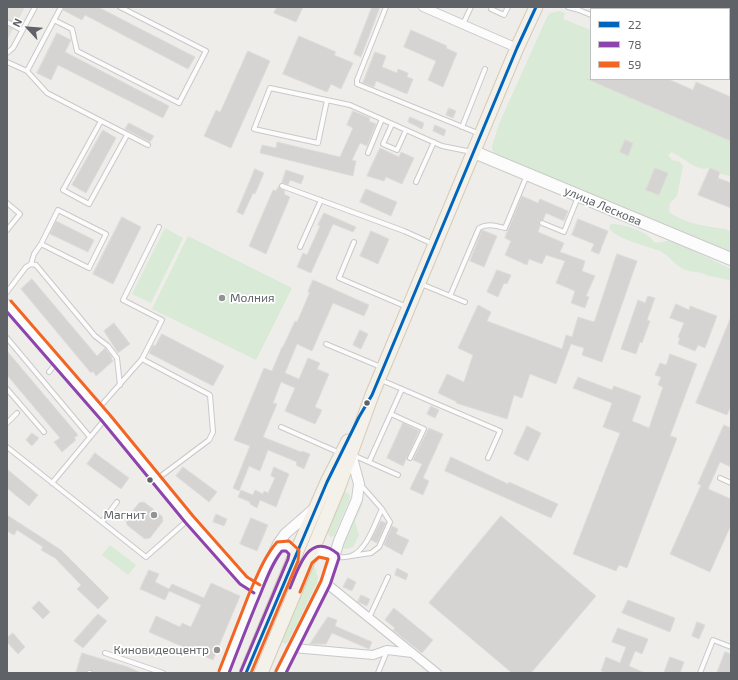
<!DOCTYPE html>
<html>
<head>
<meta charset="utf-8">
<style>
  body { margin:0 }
  #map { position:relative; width:738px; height:680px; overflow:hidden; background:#eeedea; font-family:"Exo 2",sans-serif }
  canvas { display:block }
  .frame { position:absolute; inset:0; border:8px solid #5f6367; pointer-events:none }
  .legend { position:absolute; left:590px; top:8px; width:140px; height:72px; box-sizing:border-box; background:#fff; border:1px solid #bfc1c2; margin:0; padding:5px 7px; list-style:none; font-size:12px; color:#5f6367 }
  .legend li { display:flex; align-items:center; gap:8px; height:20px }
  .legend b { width:20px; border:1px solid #bfc1c2 }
  .north { position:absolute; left:8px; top:8px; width:40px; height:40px; -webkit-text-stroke:3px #fff; paint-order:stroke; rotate:296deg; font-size:11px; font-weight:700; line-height:16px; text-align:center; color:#5f6367 }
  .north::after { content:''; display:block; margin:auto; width:14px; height:18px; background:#5f6367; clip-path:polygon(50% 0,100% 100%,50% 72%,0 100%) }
</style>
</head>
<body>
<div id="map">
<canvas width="738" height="680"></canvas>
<div class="frame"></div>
<ul class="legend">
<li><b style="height:5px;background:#0065bd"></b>22</li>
<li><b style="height:5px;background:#8e44ad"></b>78</li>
<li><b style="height:5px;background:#f26522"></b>59</li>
</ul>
<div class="north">N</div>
</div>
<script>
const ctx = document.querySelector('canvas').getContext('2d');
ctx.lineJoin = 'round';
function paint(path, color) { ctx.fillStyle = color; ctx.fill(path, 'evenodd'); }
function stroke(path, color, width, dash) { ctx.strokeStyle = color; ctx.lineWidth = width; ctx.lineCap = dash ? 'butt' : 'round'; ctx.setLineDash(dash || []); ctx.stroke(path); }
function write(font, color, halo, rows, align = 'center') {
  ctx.font = font + ' "Exo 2",sans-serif'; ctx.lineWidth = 3.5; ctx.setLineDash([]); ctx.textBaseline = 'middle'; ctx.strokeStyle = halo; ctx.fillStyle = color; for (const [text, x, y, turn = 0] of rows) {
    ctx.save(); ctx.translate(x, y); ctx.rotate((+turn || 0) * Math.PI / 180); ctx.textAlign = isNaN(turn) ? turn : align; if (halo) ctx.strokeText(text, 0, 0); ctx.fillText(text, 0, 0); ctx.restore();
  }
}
paint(new Path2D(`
  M7 7H23L24 9 7 40Z`), '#e1dfda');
paint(new Path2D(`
  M560 11 565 13 563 19 591 30V75L589 80 731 141V176L722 174 710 168 704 169 696 167 672 152 668 155 672 160 680 162 683 166 677 196 670 203 669 212C685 224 706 226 725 229L731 232V255L502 160 492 150V146L499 124 547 17 550 13Z
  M611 224C624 224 647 231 654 242 661 244 666 240 673 241L731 269V281C724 278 717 278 710 276 707 276 705 274 702 273 698 272 693 272 689 271 676 268 671 257 662 252 649 246 615 239 609 228Z
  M165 228 183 238 151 303 132 294Z
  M188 236 292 288 256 360 152 309Z
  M346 492 349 494 350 498 334 536 330 537 328 534V526L343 493Z
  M363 503 355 521 359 535 353 547 346 549 343 548V545L360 504Z
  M110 545 136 565 128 575 102 555Z
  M314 565 318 577 317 583 289 640 286 644 279 641 311 566Z`), '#d9ead6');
const building = new Path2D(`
  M64 7H98L195 57 188 69 85 15 82 20 63 10Z
  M277 7H303L296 22 274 13Z
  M372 7H380L361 57 354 54Z
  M411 30 447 46 446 48 457 53 443 87 428 80 436 61 404 47Z
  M57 33 71 40 65 52 169 106 163 118 58 65 51 80 37 73Z
  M299 36 336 52 334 55 353 63 341 89 331 84 327 92 283 74Z
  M248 51 270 61 231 148 204 136 216 110 220 112Z
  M375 52 386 56 382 67 397 73 398 69 408 73 407 77 413 79 407 94 376 81 374 87 363 83Z
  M587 79H668L693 90 696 82 731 97V141Z
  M449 108 456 111 453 118 446 115Z
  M353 111 370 118 369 121 376 124 367 146 360 143 352 160 356 161 353 176 260 153 262 145 276 148 277 142 340 157 353 128 347 125Z
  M410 117 424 123 422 129 408 122Z
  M129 123 154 136 150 142 125 129Z
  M435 125 446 130 444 136 433 131Z
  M103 130 116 138 86 193 72 185Z
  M625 140 633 143 628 156 620 152Z
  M380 148 399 157 401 152 414 158 402 184 386 177 384 181 367 176Z
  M655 168 668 173 659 195 646 190Z
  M710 168 720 172 718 178 731 183V208L698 195Z
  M255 169 264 173 255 194 253 193 243 215 237 212Z
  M286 170 304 176 301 184 290 180 288 185 282 183Z
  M278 187 285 191 284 194 290 197 266 254 249 246 273 190 276 191Z
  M366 189 397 202 391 216 360 202Z
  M522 196 538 203 540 199 568 211 564 221 546 213 543 220 539 221V224L540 226 538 232 564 243 560 252 585 261 582 271 595 276 586 296 589 297 585 308 571 303 575 291 556 283 565 261 546 255 542 264 529 259 527 265 505 255 511 241 505 238Z
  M324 213 356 227 353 232 333 224 311 273 297 267 303 253 307 255 320 226 318 225Z
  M122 217 141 227 113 284 93 274Z
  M578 219 608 231 599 254 591 251 594 244 572 235Z
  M56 221 94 240 88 252 50 234Z
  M482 230 497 236 484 267 470 261Z
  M371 231 389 239 378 264 360 256Z
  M617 254 637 261 602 362 582 355 584 348 571 344 556 384 530 374 522 398 514 395 507 419 456 403 457 402 438 393 447 374 464 382 473 355 458 348 478 305 491 312 487 321 562 349 566 335 572 337 578 317 594 322Z
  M497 270 511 275 507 284 504 283 498 297 487 292Z
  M32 279 97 356 105 348 112 357 111 358 113 361 96 376 93 371 91 373 21 289Z
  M313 280 369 305 364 316 333 303 312 351 297 344 285 373 299 379 308 358 320 363 317 369 329 374 315 407 322 410 315 424 285 411 295 388 281 382 273 403 277 404 263 437 301 452 302 451 310 454 304 469 296 465 297 462 268 450 260 471 249 466 239 491 233 488 250 446 234 440 264 368 272 371 282 347H283L295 321 297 322 310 292H308Z
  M648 296 655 298 647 320 650 321 642 343 640 342 636 354 621 349 638 300 645 303Z
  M676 304 689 310 690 306 717 316 705 348 698 345 695 351 678 344 680 338 678 337 684 323 670 318Z
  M731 317V406L727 415 696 403Z
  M114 323 130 344 118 353 104 331Z
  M360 330 368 334 361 349 353 345Z
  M162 334 224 366 213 386 149 353 153 345 155 346Z
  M7 351 78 435 74 438 76 440 62 452 54 442 60 438 7 375Z
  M670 354 697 364 670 436 677 438 627 568 619 565 616 571 573 554 620 433 603 427 612 403 573 388 578 377 612 390 614 386 641 396 632 421 649 428 663 387 658 385 661 377 655 375 660 363 666 365Z
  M431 406 439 410 435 418 427 414Z
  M403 423 419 431 403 466 387 458Z
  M724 425 731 428V467L720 462 708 489 731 499V525L710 572 670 554 701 485 698 484Z
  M527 426 541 433 528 461 514 454Z
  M429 428 443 434 423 478 429 481 423 495 410 489 422 464 413 460Z
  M32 433 39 438 32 446 26 440Z
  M95 453 129 478 121 489 87 464Z
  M451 457 508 484 509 482 558 504 551 518 445 471Z
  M183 467 217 492 209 502 176 476Z
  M274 467 289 474 276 507 260 500 257 508 250 504V502L238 497 241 490 253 495 255 490 263 494 264 491 268 493 275 478 271 476Z
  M7 469 38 495 29 506 7 488Z
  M144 502 162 516 163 521 150 538 145 539 127 525 126 519 139 503Z
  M216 514 227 519 224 526 213 522Z
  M7 515 61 550 109 598 98 609 77 589 81 585 55 558 41 550 43 547 17 530 14 535 7 531Z
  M501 516 596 596 531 673H512L429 603Z
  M251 518 268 525 257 551 240 544Z
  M381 521 386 523 377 543 371 540Z
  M392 526 398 529 396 534 409 540 402 555 384 545Z
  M397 568 408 574 406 580 395 575Z
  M149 570 159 574 155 582 169 589 172 584 204 598 211 583 240 596 213 660 149 632 156 616 180 627 182 623 191 627 201 605 169 591 165 600 140 589Z
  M348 578 356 582 352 591 343 587Z
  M361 595 370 599 367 606 358 602Z
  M628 600 675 618 670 632 622 613Z
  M39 601 50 612 43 619 32 608Z
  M394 608 433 640 422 653 393 630 395 628 385 620Z
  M98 614 107 621 83 648 74 641Z
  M328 617 337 620 335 626 372 642 369 649 332 633 326 644H310Z
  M697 622 705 625 699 639 692 636Z
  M618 628 648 639 642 654 635 651 629 666 645 673H606L601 671 606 657 620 663 626 647 612 642Z
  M13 633 25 647 18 654 7 642V638Z
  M147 646 157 650 155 656 144 652Z
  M725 652 731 654V673H717Z
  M82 653 128 667 141 673H93L90 670H87L86 673H76Z
  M670 657 684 662 680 673H664Z`);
paint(building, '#d5d4d3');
stroke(building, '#dedcd9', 1);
const service = new Path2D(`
  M386 7 357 80V84L480 134
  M492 7 491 9 504 15 508 7
  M568 7 579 10 591 15
  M600 9 601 7
  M729 9 730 7
  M54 20 72 29 77 51 179 103 206 51 120 7
  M729 20H731
  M7 22 22 30
  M463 24 471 7
  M7 53 13 48 35 7
  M7 62 27 71 47 93 148 145
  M27 71 61 7
  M327 100 318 143 254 129 270 88 350 105 442 146 472 152
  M101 121 63 190 89 204 127 135
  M392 124 383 144 397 150 406 130
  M462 127 485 69
  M368 153 382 119
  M416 182 434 142
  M282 186 404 231 433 244
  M7 203 20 214 7 230
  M542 223 564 232 578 197
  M354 242 339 278 407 307
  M300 247 321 200
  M31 264 34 254 41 244 58 210 106 234 89 268 41 244
  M421 284 465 302
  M7 292 26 267 31 264 36 265 95 336 108 346 117 358 120 385
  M450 296 479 228C488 223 496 226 505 228L527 175
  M7 338 90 437
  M326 344 381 367
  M142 359 162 320 123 300 159 227
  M49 372 57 362
  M381 380 500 431 488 458
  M7 389 44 432
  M98 409 142 359 210 395 213 432 209 440 157 479
  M391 414 424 429 410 458
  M7 423 17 413
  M281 427 340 453
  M7 447 146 557 189 519
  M353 455 398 475
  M369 462 402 389
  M720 478 731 483
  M52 483 106 418
  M102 522 117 502
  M351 556 371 553 379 547 390 522 382 509
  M335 557C339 557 346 558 351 556 367 550 375 523 382 509L360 484
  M369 618 388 577
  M105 653 163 673
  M89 673H90
  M378 673 387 651
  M700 673 713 640 731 647`);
const minor = new Path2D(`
  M423 7 517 48
  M7 304 106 418 189 519 244 581 257 589
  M326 583 437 673
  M293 648 373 655 387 650 412 653`);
const tertiary = new Path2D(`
  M275 550 280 546H288L294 552 293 560
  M309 557C319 550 325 550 334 557
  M224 673 257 589 278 544 285 534 315 508
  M280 673 326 583 339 541 357 499 359 484 351 454`);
const secondary = new Path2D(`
  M474 152 731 259`);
const primary = new Path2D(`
  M246 673 293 560 327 482 348 441
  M261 673 338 489 372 395 517 48 536 7`);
stroke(service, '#c9c9ca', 6);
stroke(minor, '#c9c9ca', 10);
stroke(tertiary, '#c9c9ca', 12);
stroke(secondary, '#cbcbcb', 14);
stroke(primary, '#d5cbb8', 15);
stroke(service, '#fcfcfc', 4);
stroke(minor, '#fcfcfc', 8);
stroke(tertiary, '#fcfcfc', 10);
stroke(secondary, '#fcfcfc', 12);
stroke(primary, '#f3f1ea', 13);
stroke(new Path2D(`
  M246 673 327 482 359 417 372 395 517 48 536 7`), '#0065bd', 3);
stroke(new Path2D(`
  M7 312 102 421 185 522 240 584 254 593
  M229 673C239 647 249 621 260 595 266 580 272 563 282 551H286L289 554 288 559 241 671
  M286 673 330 585 339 558 338 554C309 530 299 567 290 588`), '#8e44ad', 3);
stroke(new Path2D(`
  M11 301 110 415 193 516 247 577 260 585
  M219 671C229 645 239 619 249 594 257 576 264 557 277 542L289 541 299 550 298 561 251 673
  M276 671 321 581 328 559 319 557 312 563 300 592`), '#f26522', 3);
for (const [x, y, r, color] of [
  [222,298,4,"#919395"],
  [367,403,3.5,"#5f6367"],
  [150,480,3.5,"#5f6367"],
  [154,515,4,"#919395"],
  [217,650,4,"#919395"]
]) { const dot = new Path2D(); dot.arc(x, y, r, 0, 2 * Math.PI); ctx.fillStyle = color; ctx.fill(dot); stroke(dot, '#fff', 1.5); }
write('12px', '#5f6367', '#fff', [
  ["улица Лескова",603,206,23]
]);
write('12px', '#5f6367', '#fff', [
  ["Молния",230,298,"left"],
  ["Магнит",146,515],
  ["Киновидеоцентр",209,650]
], 'right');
</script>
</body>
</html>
